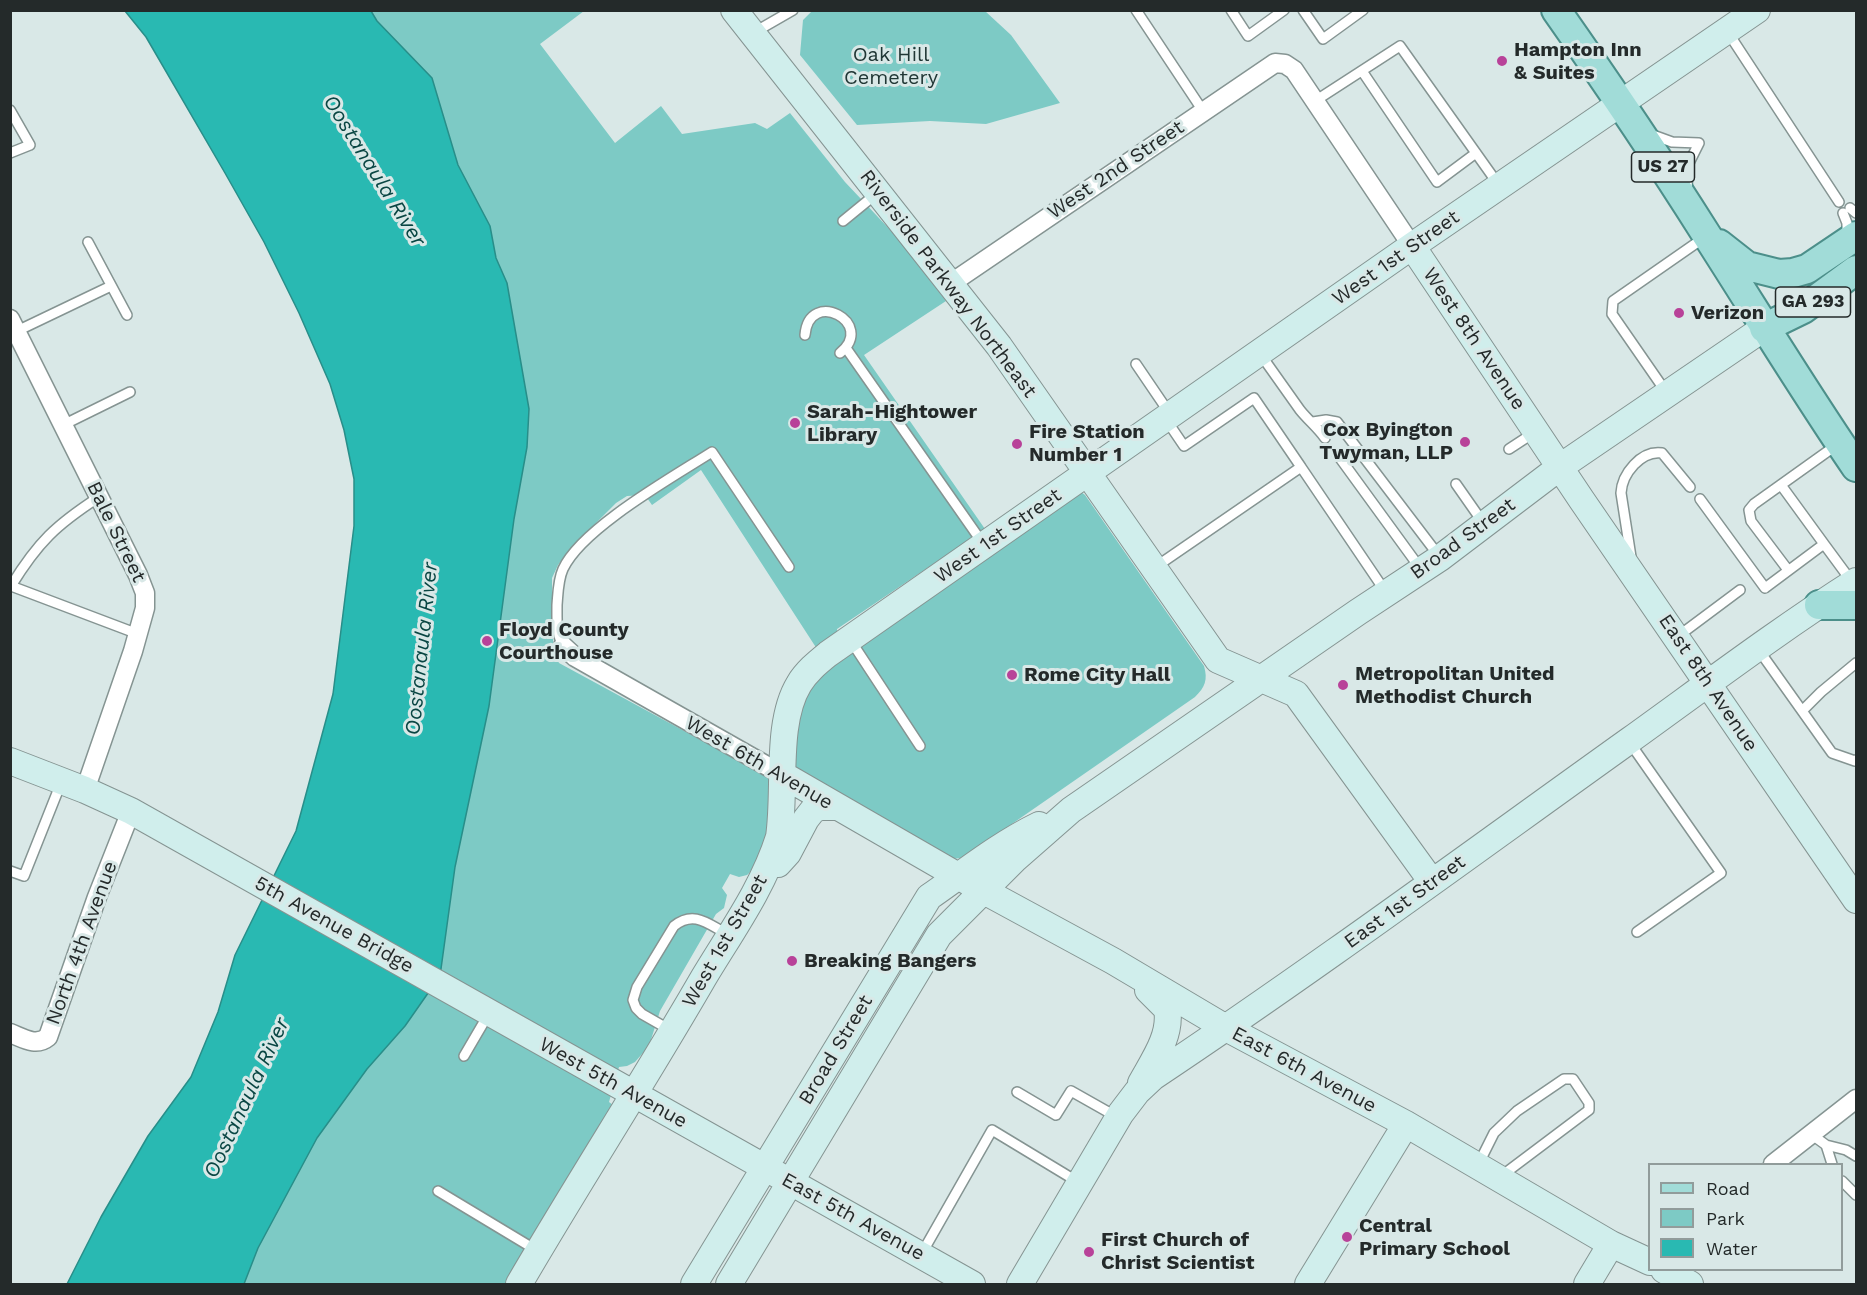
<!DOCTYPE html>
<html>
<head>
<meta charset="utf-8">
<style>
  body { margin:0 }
  #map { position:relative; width:1867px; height:1295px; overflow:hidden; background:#d9e8e7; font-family:"Work Sans",sans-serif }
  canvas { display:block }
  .frame { position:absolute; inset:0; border:12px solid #242a2a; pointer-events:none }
  .legend { position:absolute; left:1648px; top:1163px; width:195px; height:108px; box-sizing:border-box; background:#d9e8e7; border:2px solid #919c9b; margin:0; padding:8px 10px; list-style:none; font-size:18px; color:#242a2a }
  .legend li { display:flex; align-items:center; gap:12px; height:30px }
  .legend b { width:30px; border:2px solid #919c9b }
</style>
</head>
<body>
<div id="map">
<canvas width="1867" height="1295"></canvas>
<div class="frame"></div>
<ul class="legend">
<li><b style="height:8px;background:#a1dcd8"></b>Road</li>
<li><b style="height:16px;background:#7dcac5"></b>Park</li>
<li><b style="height:16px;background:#29b9b2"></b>Water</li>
</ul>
</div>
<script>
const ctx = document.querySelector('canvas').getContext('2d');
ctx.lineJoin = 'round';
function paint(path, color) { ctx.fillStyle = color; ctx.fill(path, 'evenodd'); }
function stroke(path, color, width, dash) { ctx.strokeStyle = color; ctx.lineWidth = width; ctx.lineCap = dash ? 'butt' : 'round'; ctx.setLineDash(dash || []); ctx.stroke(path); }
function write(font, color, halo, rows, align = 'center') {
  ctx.font = font + ' "Work Sans",sans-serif'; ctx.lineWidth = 6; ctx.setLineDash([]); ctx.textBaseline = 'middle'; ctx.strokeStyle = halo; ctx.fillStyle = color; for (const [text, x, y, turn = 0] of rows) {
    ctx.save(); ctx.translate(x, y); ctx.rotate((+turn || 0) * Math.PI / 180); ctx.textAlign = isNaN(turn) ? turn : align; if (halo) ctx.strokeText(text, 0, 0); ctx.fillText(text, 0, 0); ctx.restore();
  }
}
paint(new Path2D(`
  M813 10 985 11 1011 35 1060 103 986 124 930 121 857 125 800 55 803 20Z
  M271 11H584L540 44 615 143 661 106 682 134 755 123 767 129 790 113 845 182 894 234 946 301 864 355 985 529 837 629V633L817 649 701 470 652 505 645 495 627 496 616 503 569 550 558 565 552 578V632L555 655 559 663 769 777 773 784 771 836 757 866 747 875 739 877 730 874 722 888 727 895 724 908 716 914 660 1011 649 1046 635 1062 627 1066 619 1067 609 1102 613 1105 513 1284H153L409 749Z
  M1081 492 1085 495 1204 666C1208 680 1205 687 1195 697L970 853 961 858 952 859 794 770 793 742 799 705 819 673Z`), '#7dcac5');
const water = new Path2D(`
  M125 11H371L377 21 432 78 458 165 490 226 496 258 507 283 529 409 527 447 514 519 489 706 455 867 440 976 405 1026 367 1069 317 1138 258 1248 244 1284H67L101 1217 148 1136 191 1077 218 1012 235 955 296 831 333 694 354 526V479L344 430 330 384 299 313 264 242 225 173 146 37Z`);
paint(water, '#29b9b2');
stroke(water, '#288e89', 1.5);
const lane = new Path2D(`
  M1136 10 1203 111
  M1231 10 1248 36 1284 10
  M1303 10 1323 39 1363 10
  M1727 31 1839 202
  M753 33 793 10
  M1362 71 1437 182 1476 153
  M1315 101 1400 46 1498 184
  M10 110 30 145 10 153
  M1650 134 1672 142 1699 143 1688 165 1687 190
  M1850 208 1856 213
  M1843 213 1847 223V237
  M843 221 876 194
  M88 242 127 315
  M17 331 111 286
  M805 335C809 287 877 323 840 353
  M846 348 984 545
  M1261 355 1300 410C1308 420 1317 427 1325 438
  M1136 364 1170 414
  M1666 392 1612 314 1613 301 1705 237
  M1167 421 1184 446 1254 398 1301 467
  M1313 422 1326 420 1337 422 1439 556
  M63 425 130 392
  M1509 449 1535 432
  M1337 454 1420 568
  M1456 484 1484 524
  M1781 485 1824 544
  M99 497C56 525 38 542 11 586L138 634
  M1700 499 1765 588 1824 544 1852 582
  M1631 557 1621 493C1622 474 1641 450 1662 453L1690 487
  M1154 568 1301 467 1385 591
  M1788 570 1751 521 1749 510 1754 504 1838 444
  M1677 637 1740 590
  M851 641 920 746
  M563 646C556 633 557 620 557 605 558 593 558 580 563 569 582 528 673 477 712 452L789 567
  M1758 649 1832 753 1855 761 1856 760
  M1803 710 1821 692 1856 663
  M1630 743 1721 873 1637 932
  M10 871 24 876 61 783
  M670 1030 642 1014 636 1008 633 1000 637 987 674 926C694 910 708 924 727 934
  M464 1056 488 1015
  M1017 1092 1056 1115 1071 1091 1117 1117
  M1811 1134 1826 1145 1846 1150 1856 1156
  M1826 1145 1832 1164
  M1478 1165 1494 1133 1517 1111 1564 1079H1573L1589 1103V1110L1500 1177
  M1842 1181 1856 1195
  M438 1191 536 1250
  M922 1253 992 1130 1078 1182`);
const street = new Path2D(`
  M950 284 1275 63 1285 64 1294 70 1412 246
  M10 319 138 575 145 593V608L133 651 85 790
  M563 646 575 657 783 775
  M10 1033C23 1038 36 1047 48 1037L97 897 131 811
  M1773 1164 1856 1099`);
const secondary = new Path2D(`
  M734 10 999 346 1218 660 1296 694 1432 882
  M1412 246 1581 499 1856 900
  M10 761 85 790 131 811 972 1284
  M783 775 984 891 1113 961 1226 1028 1406 1124 1611 1244 1650 1262
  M778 864 788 853 806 819 813 810 820 807H837
  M1141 1083C1153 1061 1172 1035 1167 1009L1148 990
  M1664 1270 1690 1284
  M519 1284C579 1181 644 1081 704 977 731 932 763 888 779 837 786 791 775 723 799 684 806 672 817 663 828 654L1412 246 1757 10
  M694 1284 929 897C965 872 1000 844 1039 825
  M729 1284 939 935 1014 860 1071 810 1358 612 1440 558 1560 467 1764 328
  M1020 1284 1121 1113 1137 1092 1153 1077C1315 969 1472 853 1630 740 1705 686 1779 630 1856 581
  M1308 1284 1406 1124
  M1587 1284 1611 1244`);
const primary = new Path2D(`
  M1556 10C1608 84 1658 158 1706 234 1756 312 1804 391 1856 467
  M1719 244 1747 266 1779 274 1793 273 1807 269 1856 236
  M1764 328 1803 309 1856 270
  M1819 605H1856`);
stroke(lane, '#859492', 12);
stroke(street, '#859492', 21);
stroke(secondary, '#859492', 28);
stroke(primary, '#4c8f8a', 32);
stroke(lane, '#fff', 9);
stroke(street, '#fff', 18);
stroke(secondary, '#d0eeec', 26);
stroke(primary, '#a1dcd8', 28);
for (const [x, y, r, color] of [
  [1502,61,6,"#b84299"],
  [1679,313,6,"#b84299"],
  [795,423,6,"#b84299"],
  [1465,442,6,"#b84299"],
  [1017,444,6,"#b84299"],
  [487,641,6,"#b84299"],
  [1012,675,6,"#b84299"],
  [1343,685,6,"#b84299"],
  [792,961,6,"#b84299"],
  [1347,1237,6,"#b84299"],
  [1089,1252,6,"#b84299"]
]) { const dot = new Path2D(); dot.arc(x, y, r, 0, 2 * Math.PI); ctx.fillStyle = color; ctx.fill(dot); stroke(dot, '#d9e8e7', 2); }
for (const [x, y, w] of [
  [1663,167,63],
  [1813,302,75]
]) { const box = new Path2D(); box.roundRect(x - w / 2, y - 15, w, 30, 4.5); ctx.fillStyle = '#d9e8e7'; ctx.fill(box); stroke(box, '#242a2a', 1.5); }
write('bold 18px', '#242a2a', null, [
  ["US 27",1663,167],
  ["GA 293",1813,302]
]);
write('bold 20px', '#242a2a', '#d9e8e7', [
  ["Hampton Inn",1514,50],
  ["& Suites",1514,73],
  ["Verizon",1691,313],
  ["Sarah-Hightower",807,412],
  ["Library",807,435],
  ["Cox Byington",1453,430,"right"],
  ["Twyman, LLP",1453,453,"right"],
  ["Fire Station",1029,432],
  ["Number 1",1029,455],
  ["Floyd County",499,630],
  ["Courthouse",499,653],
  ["Metropolitan United",1355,674],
  ["Methodist Church",1355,697],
  ["Rome City Hall",1024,675],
  ["Breaking Bangers",804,961],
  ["Central",1359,1226],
  ["Primary School",1359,1249],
  ["First Church of",1101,1240],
  ["Christ Scientist",1101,1263]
], 'left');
write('20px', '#203735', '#d9e8e7', [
  ["Oak Hill",891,55],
  ["Cemetery",891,78]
]);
write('20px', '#242a2a', '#d9e8e7', [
  ["West 2nd Street",1116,170,-34],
  ["West 1st Street",1396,258,-35],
  ["Riverside Parkway Northeast",948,284,53],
  ["West 8th Avenue",1474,339,56],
  ["Bale Street",116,532,64],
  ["West 1st Street",998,536,-35],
  ["Broad Street",1463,539,-36],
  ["East 8th Avenue",1708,683,56],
  ["West 6th Avenue",759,763,30],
  ["East 1st Street",1405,902,-36],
  ["5th Avenue Bridge",334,925,29],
  ["West 1st Street",725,941,-60],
  ["North 4th Avenue",82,943,-70],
  ["Broad Street",836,1050,-59],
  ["East 6th Avenue",1304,1070,28],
  ["West 5th Avenue",613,1083,29],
  ["East 5th Avenue",853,1217,29]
]);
write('italic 21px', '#094643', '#d9e8e7', [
  ["Oostanaula River",374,171,58],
  ["Oostanaula River",422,649,-84],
  ["Oostanaula River",247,1098,-65]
]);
</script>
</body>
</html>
